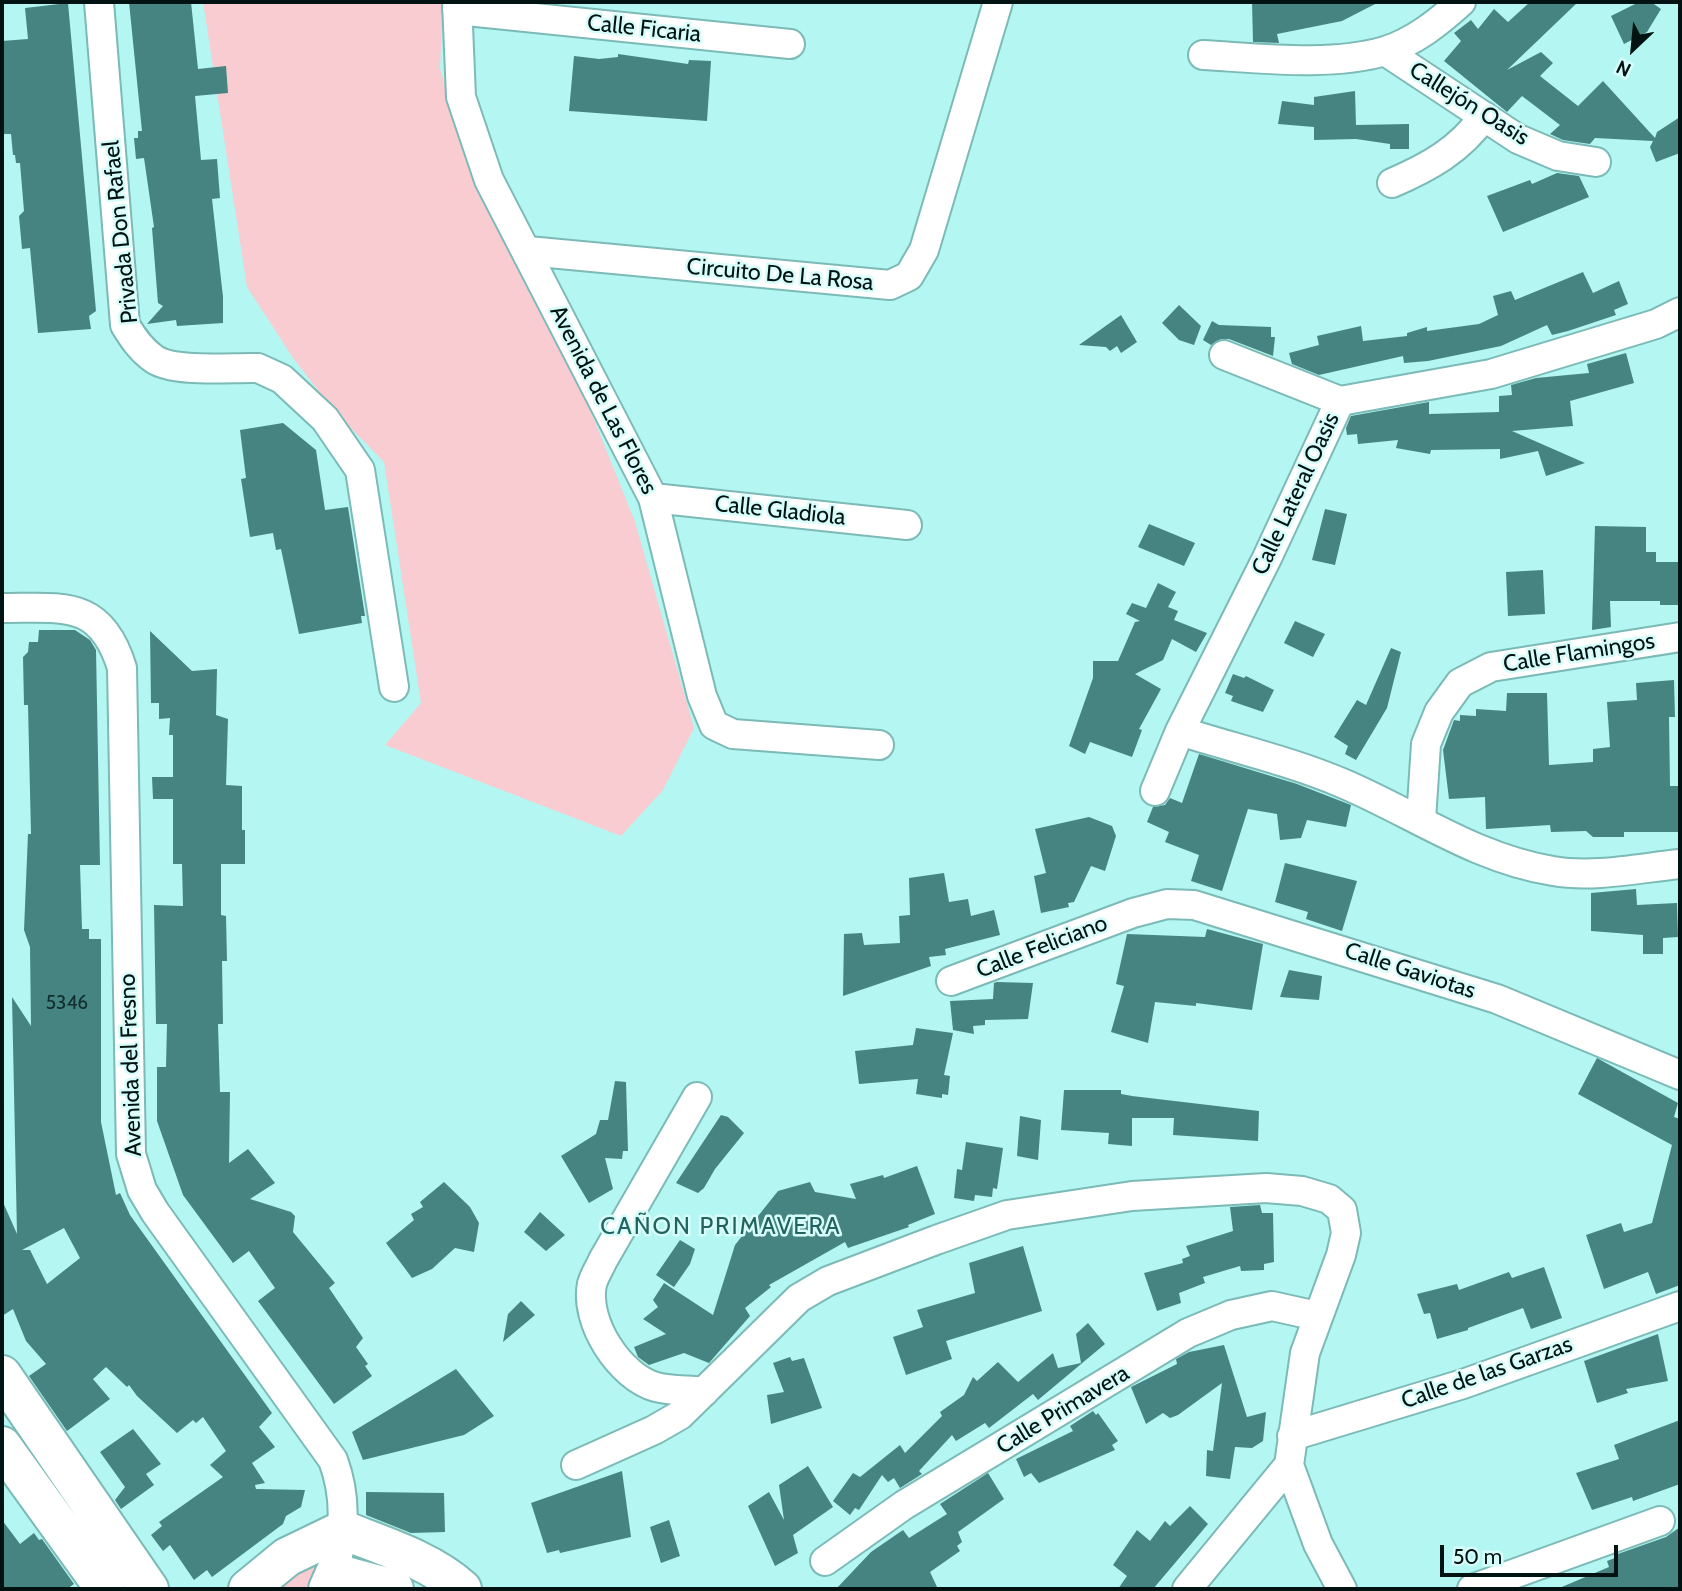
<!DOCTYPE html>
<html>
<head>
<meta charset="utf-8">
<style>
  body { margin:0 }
  #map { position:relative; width:1682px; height:1591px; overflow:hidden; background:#b4f6f1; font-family:Cabin,sans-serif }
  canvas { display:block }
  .frame { position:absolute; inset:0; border:4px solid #001312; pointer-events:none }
  .north { position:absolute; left:1598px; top:14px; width:70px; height:70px; -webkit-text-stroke:5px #d7fdfa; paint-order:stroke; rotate:206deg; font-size:19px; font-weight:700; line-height:28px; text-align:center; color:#001312 }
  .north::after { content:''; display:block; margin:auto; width:24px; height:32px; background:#001312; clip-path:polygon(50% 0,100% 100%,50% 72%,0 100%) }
  .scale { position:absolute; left:1440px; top:1545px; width:178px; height:32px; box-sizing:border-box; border:4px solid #001312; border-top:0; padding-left:9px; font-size:21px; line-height:24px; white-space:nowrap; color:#001312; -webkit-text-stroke:5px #d7fdfa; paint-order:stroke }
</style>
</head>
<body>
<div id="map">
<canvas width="1682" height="1591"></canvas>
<div class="frame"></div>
<div class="north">N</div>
<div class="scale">50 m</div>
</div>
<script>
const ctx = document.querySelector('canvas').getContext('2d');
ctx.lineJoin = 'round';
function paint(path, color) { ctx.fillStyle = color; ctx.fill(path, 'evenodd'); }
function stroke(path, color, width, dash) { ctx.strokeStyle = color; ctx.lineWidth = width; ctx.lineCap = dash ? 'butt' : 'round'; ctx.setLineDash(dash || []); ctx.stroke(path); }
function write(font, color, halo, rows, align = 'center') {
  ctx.font = font + ' Cabin,sans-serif'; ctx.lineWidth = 5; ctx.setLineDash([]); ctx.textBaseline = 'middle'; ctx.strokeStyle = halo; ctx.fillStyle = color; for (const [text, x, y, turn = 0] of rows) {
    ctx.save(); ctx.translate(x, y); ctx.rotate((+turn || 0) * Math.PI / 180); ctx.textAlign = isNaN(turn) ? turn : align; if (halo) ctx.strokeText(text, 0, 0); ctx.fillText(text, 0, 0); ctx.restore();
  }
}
paint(new Path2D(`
  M203 2H443L440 68 463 152 589 407 635 522 694 728 663 790 621 836 385 745 421 703 384 462 334 411 293 358 247 287Z
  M321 1562 312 1589H274L299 1570Z`), '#f9ccd1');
paint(new Path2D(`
  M129 2H191L198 69 226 66 228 93 195 96 201 160 217 159 220 198 212 199 223 297V323L177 326 176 320 147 324 163 306 158 303 152 228 154 227 144 158 136 159 134 138H138V131H142Z
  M1252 2H1379L1342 21 1277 34 1279 43 1253 42Z
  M1530 2H1578L1507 70 1541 52 1553 63 1540 76 1578 106 1603 81 1655 138 1657 132 1680 117V153L1656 162 1650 147 1653 141 1595 138 1590 144 1563 140 1550 134 1560 125 1522 96 1507 112 1444 61 1461 41 1454 33 1471 20 1478 29 1494 9 1508 22Z
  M1639 2H1651L1661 9 1647 32 1624 44 1611 16Z
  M68 3 96 311 89 316 91 329 38 333 30 248 22 249 19 216 24 211 20 163H16L15 155H13L11 134H2V41L28 39 25 8Z
  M618 54 688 64 689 60 711 61 707 121 569 111 574 56 599 59 618 57Z
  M1355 91 1356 125 1409 124V149H1390V144L1356 139 1314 140V127L1278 124 1282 101 1314 105V97Z
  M1557 173 1579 176 1589 197 1503 232 1487 196 1530 180 1532 184Z
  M1583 272 1593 293 1619 281 1628 304 1614 310 1616 315 1568 331 1552 335 1547 325 1501 346 1428 361 1404 363 1403 356 1319 375 1292 364 1289 353 1319 345 1317 336 1361 326 1363 341 1407 336V333L1427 327V331L1479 324 1498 315 1493 296 1511 291 1515 300Z
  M1179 305 1201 326 1194 345 1179 340 1162 323Z
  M1121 315 1137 342 1121 353 1117 346 1110 351 1106 347 1079 345Z
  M1212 321 1219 325 1271 327V337H1275L1273 356 1229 339H1221L1211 345 1203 340Z
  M1626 353 1634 383 1570 401 1573 426 1512 431 1585 463 1546 476 1538 451 1500 459V449L1431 450 1430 454 1396 448 1398 440 1358 444 1357 434 1347 435 1346 428 1351 416 1429 402V414L1499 412V396L1512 395 1511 385 1536 378 1589 373 1587 364Z
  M283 423 316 450 325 510 348 507 365 616H361L362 623 299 634 281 549 276 550 273 533 250 537 241 479 246 478 240 430Z
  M1325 509 1347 514 1335 565 1312 560Z
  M1149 524 1195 543 1184 566 1138 547Z
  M1595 526 1646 527V552H1656V562H1680V605H1660V601H1610L1611 627 1592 630Z
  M1543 570 1545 614 1508 616 1506 572Z
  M1158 583 1176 592 1168 607 1178 611 1174 620 1207 633 1196 652 1172 639 1163 660 1135 674 1161 689 1139 729 1142 730 1132 757 1090 742 1085 754 1069 746 1093 678V661H1118L1135 622 1140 621 1126 614 1132 603 1146 608Z
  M1295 621 1325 634 1313 657 1284 643Z
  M39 630H75L90 640 96 650 100 865H80L82 929H89V939H101V1122L116 1195 120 1193 130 1215 272 1413 259 1427 275 1447 252 1463 265 1483 255 1485 256 1489 305 1490 301 1507 286 1516 283 1524 212 1577 207 1570 194 1580 170 1545 163 1551 151 1535 162 1526 159 1522 223 1477 210 1465 226 1451 203 1417 196 1423 193 1420 177 1433 137 1396 129 1385 127 1387 106 1367 93 1379 110 1399 67 1431 29 1376 46 1364 26 1341 13 1309 2 1316V1200L17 1234 12 997 31 1026 30 947 24 930 28 834H31L28 705H24L23 657 28 652 29 642H38ZM64 1228 80 1258 47 1284 30 1250H22Z
  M150 631 192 671 217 669 216 715 228 719 226 785 242 786V830H245V864H221V915L226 916 227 961H222L223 1024H218L220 1092H230L229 1163 248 1149 275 1183 250 1199 291 1212 295 1216 293 1232 335 1283 329 1288 363 1338 356 1347 368 1364 365 1366 372 1376 334 1404 258 1301 275 1288 249 1251 233 1263 183 1195 157 1121V1067H166L167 1024H156L154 905 183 906 182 864H173V799H153L152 777H173V735H169L170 718 159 719V703H151Z
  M1391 648 1401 652 1387 708 1356 760 1345 754 1348 746 1334 737 1357 700 1366 705Z
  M1233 674 1244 678 1246 676 1274 690 1263 712 1231 701 1233 696 1225 693Z
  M1674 680 1675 717H1669L1670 786H1680V832H1624V837H1593L1586 831 1551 832 1550 825 1486 829 1485 797 1449 799 1443 750 1454 720 1460 721V715L1476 716V709L1506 711 1507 693H1547L1549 765 1593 762V749L1610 747 1607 702 1637 700 1636 683Z
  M1199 754 1297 784 1351 805 1346 827 1307 820 1301 838 1280 840 1277 814 1248 809 1222 891 1191 881 1199 855 1165 842 1169 832 1147 822 1153 807 1165 805 1170 798 1182 803Z
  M1089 817 1112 826 1116 836 1105 871 1091 866 1074 902 1068 903 1069 907 1041 913 1034 876 1046 873 1035 829Z
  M1285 863 1357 881 1342 931 1306 919 1308 912 1275 902Z
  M944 873 949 902 968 899 971 916 994 910 1000 935 945 949 946 955 929 957 931 966 843 996 844 934 862 933 864 945 900 943 899 916 910 915 909 878Z
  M1636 889 1637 905 1677 903 1678 937 1663 938V954H1643V935L1591 931V893Z
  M1207 929 1263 944 1252 1010 1196 1003V1006L1155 1002 1148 1043 1111 1032 1124 986 1116 984 1127 934 1205 937Z
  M1289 970 1322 976 1319 1000 1280 997Z
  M997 982 1033 983 1028 1019 985 1020V1025L973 1026 974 1034 953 1030 950 1001 993 999 994 983Z
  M916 1028 953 1033 944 1075 950 1076 948 1095 942 1094V1098L916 1094 918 1079 859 1084 855 1051 913 1045Z
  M1597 1058 1678 1103 1674 1117 1680 1119V1285L1656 1294 1648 1272 1604 1289 1586 1235 1621 1223 1624 1232 1652 1223 1672 1145 1578 1094Z
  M615 1081 626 1082 628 1151H623L622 1159 605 1158 613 1189 589 1203 561 1156 596 1134 600 1120H608Z
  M1064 1090H1121V1094L1132 1096 1259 1111 1258 1141 1173 1135 1174 1118H1132V1146L1108 1144 1109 1133 1061 1130Z
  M721 1115 728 1117 744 1133 715 1169 704 1188 698 1193 676 1183Z
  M1020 1116 1041 1120 1038 1160 1017 1156Z
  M966 1142 1003 1148 997 1189 993 1188 992 1197 975 1195 974 1201 954 1198 957 1169 962 1170Z
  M917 1166 935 1214 908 1225 909 1227 848 1248 845 1242 769 1285 771 1287 745 1308 750 1316 709 1363 684 1353 649 1365 638 1357 634 1347 666 1334 643 1319 658 1307 653 1300 664 1283 713 1315 735 1245 778 1191 810 1182 815 1192 856 1199 850 1184 883 1175 884 1178Z
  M444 1182 470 1207 479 1223 474 1252 455 1248 432 1269 412 1278 386 1243 414 1220 411 1214 423 1207 420 1202Z
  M1260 1205 1262 1213H1273L1274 1262 1264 1264V1270L1241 1271 1240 1266 1203 1277 1205 1283 1179 1293 1181 1303 1157 1311 1144 1273 1183 1263 1182 1259 1190 1256 1186 1246 1233 1231 1230 1207Z
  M540 1212 565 1235 546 1251 524 1232Z
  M680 1240 695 1249 690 1264 674 1287 656 1275Z
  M1023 1246 1042 1311 946 1341 952 1359 906 1375 893 1337 923 1327 917 1310 975 1293 969 1263Z
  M1544 1267 1562 1318 1531 1329 1523 1308 1468 1328V1330L1437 1339 1430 1313 1424 1314 1417 1294 1457 1284 1459 1290 1509 1272 1512 1278Z
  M521 1301 535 1315 503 1342 508 1314Z
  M1088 1323 1105 1344 1038 1400 1033 1394 989 1428 985 1423 956 1441 952 1435 919 1471 922 1474 900 1488 894 1478 888 1482 882 1475 859 1510 855 1508 850 1515 833 1501 853 1473 860 1477 900 1445 905 1453 942 1416 940 1412 964 1395 973 1377 977 1381 998 1362 1018 1382 1053 1353 1058 1368 1081 1363 1076 1334Z
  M1658 1334 1668 1381 1626 1389 1628 1393 1597 1403 1584 1361Z
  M1224 1345 1247 1417 1266 1412 1263 1441 1252 1448 1235 1447 1230 1479 1206 1476 1207 1450 1213 1451 1222 1383 1178 1415 1170 1418 1163 1413 1146 1424 1131 1387 1177 1364 1176 1359 1189 1352Z
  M790 1357 792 1361 804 1358 822 1408 771 1424 767 1395 784 1392 773 1363Z
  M456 1369 494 1416 464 1435 363 1460 352 1432Z
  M1093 1411 1096 1415 1098 1413 1118 1441 1112 1445 1115 1450 1039 1483 1031 1473 1024 1477 1016 1459 1073 1431 1070 1426Z
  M1680 1420V1484L1633 1501 1632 1497 1592 1510 1576 1473 1619 1459 1614 1445Z
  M133 1429 161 1464 146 1474 154 1485 121 1509 115 1500 125 1487 100 1452Z
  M808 1466 833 1507 793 1535 798 1553 775 1566 748 1506 769 1492 784 1520 779 1485Z
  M622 1471 631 1537 560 1553 559 1550 547 1553 531 1503Z
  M988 1473 1004 1499 958 1532 962 1542 957 1546 960 1551 930 1572 938 1589H836L871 1552 903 1530 909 1538 947 1514 940 1504Z
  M366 1492 444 1493 445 1532 411 1533 366 1515Z
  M1190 1506 1208 1524 1153 1589H1118L1127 1576 1113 1565 1137 1530 1150 1541 1165 1521 1170 1526Z
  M2 1520 20 1544 34 1533 39 1540 42 1539 74 1584 67 1589H2Z
  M669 1520 680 1556 661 1563 650 1527Z
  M1680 1527V1589H1557L1609 1567 1607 1561 1615 1558V1555L1666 1537Z`), '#458481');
const street = new Path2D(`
  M99 2 125 325C133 338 141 350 154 359 174 373 232 367 258 368L282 379 325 419 360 470 394 687
  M457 2 461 97 489 180 653 498 702 696 714 725 733 734 879 745
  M457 10 790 44
  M1385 51 1518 139 1558 156 1596 162
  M1203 55C1259 58 1331 67 1385 51 1414 42 1439 22 1461 2
  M1392 183C1429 167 1460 150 1484 116
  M528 251 890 285 909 276 924 250 998 2
  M1224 355 1340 401
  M653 498 907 525
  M2 608C63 608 101 599 122 668L131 1154 142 1190 155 1212 333 1460C348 1501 343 1530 335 1573
  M1180 731C1233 748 1290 761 1342 783 1413 813 1476 859 1553 871 1594 878 1639 868 1680 864
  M1155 791 1180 731 1267 558 1340 401 1491 374 1656 324 1680 312
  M1421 820 1426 744 1439 712 1460 683 1491 667 1680 637
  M951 981 1133 913 1167 904 1194 905 1497 999 1680 1075
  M697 1097 603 1260C600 1267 594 1276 592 1284 584 1322 620 1377 656 1387 670 1391 689 1390 704 1392
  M1292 1436 1463 1384 1680 1306
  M576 1465 654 1430 680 1415 799 1298 828 1281 936 1240 1007 1215 1132 1196 1266 1188 1302 1191 1329 1199 1342 1210 1346 1233 1341 1255 1305 1353 1289 1465 1318 1544 1342 1589
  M825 1561 904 1505 1188 1333 1231 1315 1272 1306 1317 1316
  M1187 1589 1289 1465
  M1472 1589 1660 1521`);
const secondary = new Path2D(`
  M2 1375 149 1589
  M2 1446 105 1589
  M248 1589 287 1557 343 1530C383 1546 430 1560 462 1589
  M328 1589 335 1573 394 1589`);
stroke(street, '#7bbab7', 32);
stroke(secondary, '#7bbab7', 42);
stroke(street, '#fff', 28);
stroke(secondary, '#fff', 38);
write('19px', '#112f2e', null, [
  ["5346",67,1003]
]);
write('23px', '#001312', '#d7fdfa', [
  ["Calle Ficaria",644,29,6],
  ["Callejón Oasis",1469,104,32],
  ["Privada Don Rafael",121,232,-96],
  ["Circuito De La Rosa",780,275,5],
  ["Avenida de Las Flores",603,400,63],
  ["Calle Lateral Oasis",1296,494,-65],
  ["Calle Gladiola",780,511,6],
  ["Calle Flamingos",1579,653,-9],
  ["Calle Feliciano",1042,947,-21],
  ["Calle Gaviotas",1410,971,18],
  ["Avenida del Fresno",131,1065,-92],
  ["Calle de las Garzas",1487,1373,-19],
  ["Calle Primavera",1063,1410,-31]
]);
ctx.letterSpacing = '2px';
write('24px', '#226360', '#d7fdfa', [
  ["CAÑON PRIMAVERA",721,1227]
]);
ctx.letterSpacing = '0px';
</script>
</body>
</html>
